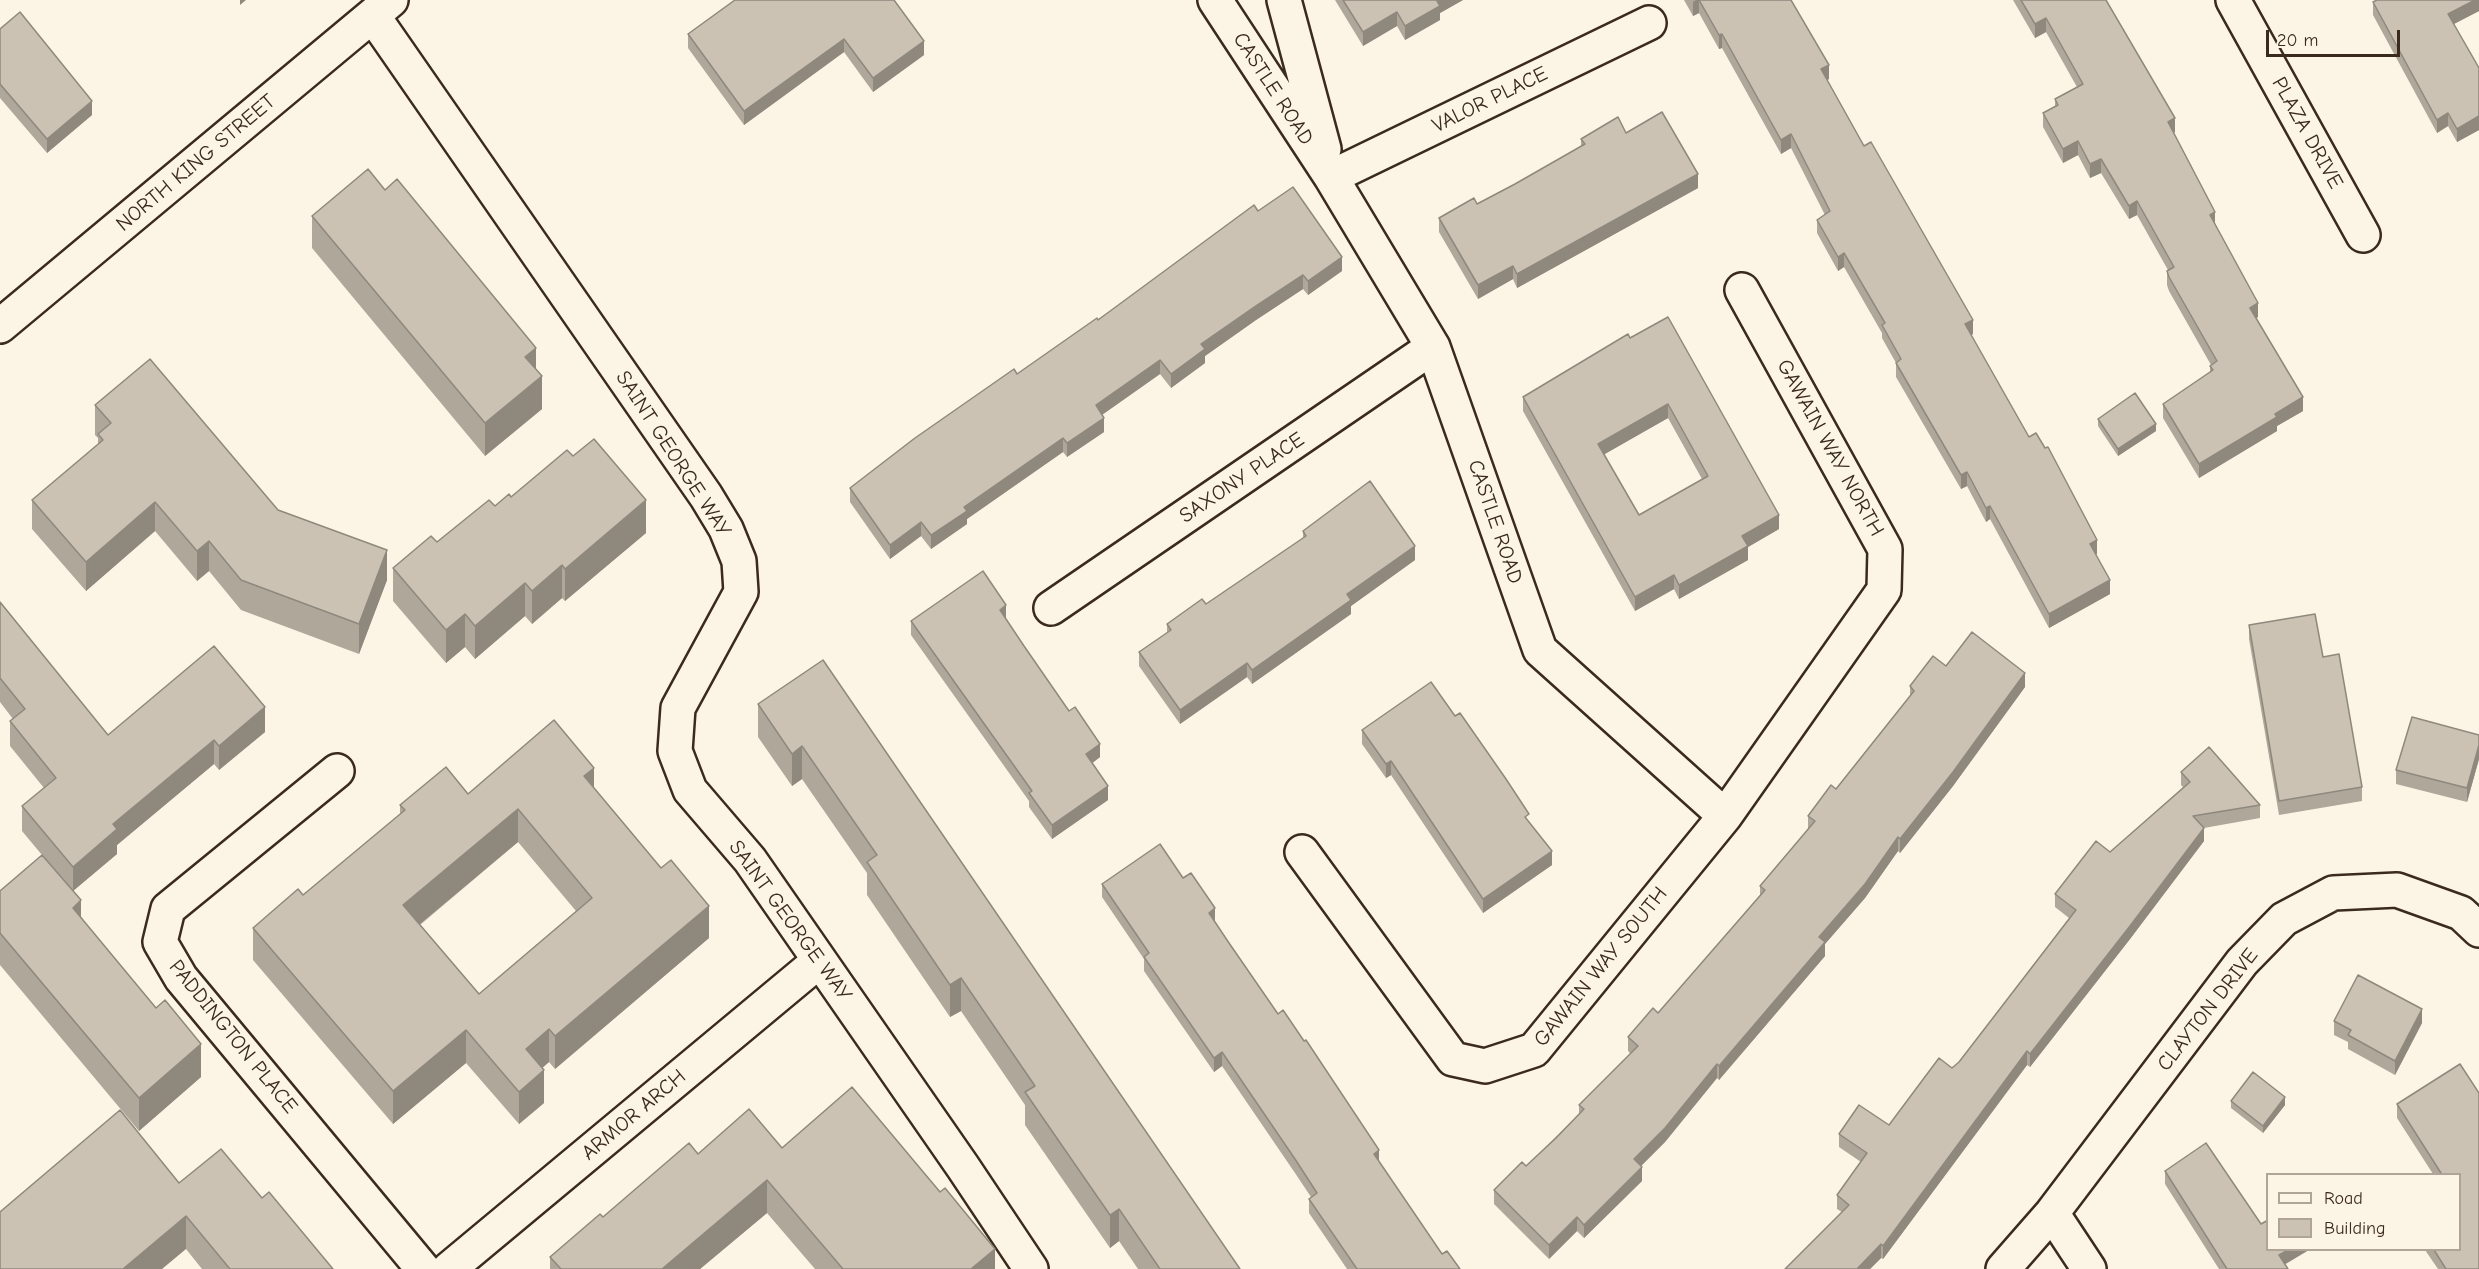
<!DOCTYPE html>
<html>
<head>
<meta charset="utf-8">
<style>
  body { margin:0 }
  #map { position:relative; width:2479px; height:1269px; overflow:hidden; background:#fcf5e5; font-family:"Comic Neue",sans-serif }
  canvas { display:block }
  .legend { position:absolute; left:2266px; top:1173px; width:195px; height:78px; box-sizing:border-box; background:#fcf5e5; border:2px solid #afa495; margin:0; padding:8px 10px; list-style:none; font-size:18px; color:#3b2a1e }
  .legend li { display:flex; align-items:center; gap:12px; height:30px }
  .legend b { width:30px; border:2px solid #afa495 }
  .scale { position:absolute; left:2266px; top:30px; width:134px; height:27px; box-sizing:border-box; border:3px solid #3b2a1e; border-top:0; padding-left:8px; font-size:18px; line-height:21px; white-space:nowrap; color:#3b2a1e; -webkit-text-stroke:4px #fcf5e5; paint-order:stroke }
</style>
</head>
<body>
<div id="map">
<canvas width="2479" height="1269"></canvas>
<ul class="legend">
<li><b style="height:8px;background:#fcf5e5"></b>Road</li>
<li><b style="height:16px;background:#ccc2b3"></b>Building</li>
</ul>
<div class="scale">20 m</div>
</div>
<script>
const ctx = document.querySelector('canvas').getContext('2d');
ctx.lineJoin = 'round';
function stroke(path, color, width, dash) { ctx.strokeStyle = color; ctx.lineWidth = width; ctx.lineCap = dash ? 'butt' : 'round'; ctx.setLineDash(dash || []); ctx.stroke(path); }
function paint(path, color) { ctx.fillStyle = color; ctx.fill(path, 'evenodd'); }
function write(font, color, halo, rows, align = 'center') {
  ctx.font = font + ' "Comic Neue",sans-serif'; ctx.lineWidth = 5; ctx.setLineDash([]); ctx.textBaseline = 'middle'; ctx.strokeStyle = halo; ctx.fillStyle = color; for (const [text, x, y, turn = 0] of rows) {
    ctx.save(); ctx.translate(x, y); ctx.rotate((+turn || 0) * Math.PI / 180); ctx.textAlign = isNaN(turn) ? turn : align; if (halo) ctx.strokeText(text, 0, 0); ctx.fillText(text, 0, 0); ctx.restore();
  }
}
const street = new Path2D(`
  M1215 0 1331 177 1433 347 1540 650 1725 816
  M1284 0 1324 149
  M2233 0 2363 235
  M373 16 706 496 726 529 739 561 741 592 678 708 675 751 690 790 750 860 963 1167 1031 1269
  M1331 177 1649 23
  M1051 608 1433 347
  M337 771 168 909 160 942 181 978 423 1269
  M1302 852 1453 1059 1485 1066 1534 1050 1725 816 1884 590 1885 549 1742 290
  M2052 1213 2089 1269
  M449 1269 819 961
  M2003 1269 2052 1213 2242 962 2284 919 2333 893 2397 890 2461 913 2479 930`);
const secondary = new Path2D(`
  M0 326 391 0`);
stroke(street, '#3b2a1e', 38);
stroke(secondary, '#3b2a1e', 38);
stroke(street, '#fcf5e5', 33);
stroke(secondary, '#fcf5e5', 33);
paint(new Path2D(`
  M1335 0H1463L1440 13V20L1405 40 1397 26 1363 46Z
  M1684 0H1791L1829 79 1827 80 1864 146 1973 334 1971 335 2029 437 2097 554H2095L2110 594 2049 628 1990 519 1986 522 1967 486 1961 489 1896 377V363L1882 338V333L1844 267 1838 271 1817 233V220L1825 215 1791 148 1781 154 1722 48 1719 49 1699 13 1693 16Z
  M2013 0H2106L2175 132 2174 133 2258 317 2256 318 2303 411 2277 426V431L2199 478 2163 418V404L2210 372V366L2211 365 2169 291 2167 285V271L2168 270 2137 215 2129 219 2101 173 2090 178 2078 155 2063 163 2043 127V113L2055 106V99L2077 87 2046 32 2035 38Z
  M2376 0H2479V11L2454 24 2479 68V130L2457 142 2448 126 2437 133 2373 15V2L2376 1Z
  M0 29 92 115 47 153 0 98Z
  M688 34 924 41V55L873 92 844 52 744 125 688 48Z
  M1626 133 1698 188 1517 288 1513 279 1478 299 1439 232V218L1477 204 1515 184 1581 146V139Z
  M1258 211 1342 271 1308 295 1303 289 1256 320 1205 356V363L1171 388 1160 374 1102 415 1104 432 1067 457 1063 452 967 519V524L931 549 921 536 890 559 850 502V488L1017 374Z
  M312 216 536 371 542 409 485 456 312 248Z
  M1630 338 1779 529 1748 547V560L1679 599 1674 589 1635 611 1523 411V397ZM1668 418 1702 479 1639 515 1604 454Z
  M95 405 278 510 387 580 359 654 241 610 209 571 197 581 155 531 86 591 32 529V500L98 444V438L95 435Z
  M2098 419 2156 431 2118 456 2098 426Z
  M511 497 646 533 565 601 562 598 532 624 525 616 475 659 465 647 446 663 393 601V568Z
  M1303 531 1415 560 1351 606V614L1252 684 1247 677 1180 724 1139 666V652L1167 633V624L1206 604 1303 538Z
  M0 602 108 735 265 732 219 770 214 764 117 845V854L73 891 81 917 201 1077 139 1131 0 965V891L42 855 22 831V806L44 788 10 746V721L13 719 0 702Z
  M1006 619 1024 646 1100 757 1092 763 1108 800 1052 839 1029 807V801L911 635V621Z
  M2249 625 2323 657 2362 787V801L2279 815 2249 639Z
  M823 660 1240 1269H1138L1119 1241 1110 1248 1025 1125V1105L961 1011 950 1017 867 895V873L802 779 792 786 758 737V704Z
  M1946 666 2025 687 1953 786 1900 853 1898 851 1865 898 1825 944V956L1719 1080 1717 1078 1665 1142 1641 1166 1642 1181 1584 1238 1577 1231 1549 1259 1494 1204V1190L1526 1166 1579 1114V1105L1631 1054 1628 1051V1037L1658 1013 1760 895V886L1808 830V816L1836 789 1910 696V686Z
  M1362 730 1552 865 1483 913 1391 775 1386 778 1362 744Z
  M2479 735V759L2467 802 2396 784V770Z
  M2181 772 2260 805V818L2204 828V841L2130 939 2030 1067 2027 1065 1883 1259 1881 1258 1870 1269H1785L1842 1212 1837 1209V1195L1861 1162 1839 1147V1134L1889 1125 1959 1062 2069 918 2055 907V894L2110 852 2183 787 2181 785Z
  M594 788 709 938 555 1069 549 1062 542 1068 544 1103 519 1124 466 1063 393 1124 253 960V928L303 895 400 815V805L468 794ZM518 842 576 911 479 994 420 925Z
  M1183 878 1215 922 1442 1254 1460 1269H1347L1309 1213V1199L1311 1197 1295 1173 1222 1066 1214 1072 1144 971V959L1102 897V884Z
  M2334 1021 2422 1023 2395 1075 2348 1049V1042L2334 1035Z
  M2479 1093V1269H2438L2425 1250H2460V1174H2433L2397 1118V1104Z
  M2231 1101 2285 1105 2263 1133 2231 1108Z
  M782 1148 995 1269H815L767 1213 700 1269H550V1257L603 1217 698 1154Z
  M2165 1171 2285 1265 2288 1269H2219L2165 1184Z
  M179 1183 262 1198 333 1269H202L186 1249Z`), '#afa79a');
paint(new Path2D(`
  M240 0H246L240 5Z
  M1439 0H1463L1440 13V20L1405 40V26Z
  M1696 0H1699V13L1693 16V2Z
  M2475 0H2479V11L2448 27V14Z
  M1397 12V26L1363 46V32Z
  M2046 18V32L2035 38V24Z
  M1722 34V48L1719 49V35Z
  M844 39V52L744 125V111Z
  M924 41V55L873 92V78Z
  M1829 65V79L1821 83V69Z
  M92 101V115L47 153V139Z
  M2448 113V126L2437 133V120Z
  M2479 116V130L2457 142V129Z
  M2175 118V132L2168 136V122Z
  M1791 134V148L1781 154V140Z
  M2078 141V155L2063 163V149Z
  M2101 159V173L2090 178V164Z
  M1698 174V188L1517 288V274Z
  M2137 201V215L2129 219V206Z
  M2215 212V226L2210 215Z
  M1844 253V267L1838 271V257Z
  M1342 257V271L1308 295V281Z
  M1513 266V279L1478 299V285Z
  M1303 275V289L1256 320 1205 356V363L1171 388V374L1201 344 1256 306Z
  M2258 303V317L2250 322V308Z
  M1973 320V334L1965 338V324Z
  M536 348V380L542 376V409L485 456V423L525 357Z
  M1160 360V374L1096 419V405Z
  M2303 397V411L2277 426V431L2199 478V464L2275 414Z
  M1668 404V418L1598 458V444Z
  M1104 418V432L1067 457V443Z
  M2156 424V431L2118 456V449Z
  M1063 438V452L967 519V524L931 549V535L964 507Z
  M1967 472V486L1961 489V475Z
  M646 500V533L565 601V569Z
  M155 502V531L86 591V562Z
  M1990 506V519L1986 522V508Z
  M1779 515V529L1748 547V560L1679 599V585L1742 536Z
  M921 522V536L890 559V545Z
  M2097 540V554L2090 558V544Z
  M209 541V571L197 581V551Z
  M1415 546V560L1351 606V614L1252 684V670L1347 594Z
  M387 550V580L359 654V624Z
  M562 565V598L532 624V591Z
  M1674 575V589L1635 611V597Z
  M2110 580V594L2049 628V614Z
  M525 583V616L475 659V626Z
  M1006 605V619L1000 610Z
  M465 614V647L446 663V630Z
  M1247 663V677L1180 724V710Z
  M2025 673V687L1953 786 1900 853V839Z
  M265 707V732L219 770V746Z
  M214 740V764L117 845V854L73 891V867L113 824Z
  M1100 744V757L1086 768V754Z
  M2479 745V759L2467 802V788Z
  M802 746V779L792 786V754Z
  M1391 761V775L1386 778V764Z
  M594 768V801L584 776Z
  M1108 786V800L1052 839V825Z
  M518 809V842L403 938V905Z
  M2204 828V841L2130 939 2030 1067V1054Z
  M1898 837V851L1865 898 1825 944V956L1719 1080V1066Z
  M1552 851V865L1483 913V899Z
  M81 900V933L73 908Z
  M709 906V938L555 1069V1036Z
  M1215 908V922L1209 913Z
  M961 978V1011L950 1017V985Z
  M2422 1009V1023L2395 1075V1061Z
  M549 1029V1062L526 1082V1049Z
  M466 1030V1063L393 1124V1091Z
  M201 1044V1077L139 1131V1098Z
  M2027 1051V1065L1883 1259V1246Z
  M1222 1052V1066L1214 1072V1058Z
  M1717 1064V1078L1665 1142 1634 1173V1159Z
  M544 1070V1103L519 1124V1092Z
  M2285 1097V1105L2263 1133V1126Z
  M1379 1150V1164L1374 1154Z
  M1642 1167V1181L1584 1238V1225Z
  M767 1180V1213L700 1269H662Z
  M1119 1209V1241L1110 1248V1215Z
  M186 1216V1249L162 1269H123Z
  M1577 1217V1231L1549 1259V1245Z
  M1881 1244V1258L1870 1269H1857Z
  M995 1249V1269H971Z
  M2288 1250H2309L2279 1268V1255Z`), '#8f887d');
const building = new Path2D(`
  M735 0H894L924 41 873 78 844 39 744 111 688 34Z
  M1343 0H1439L1437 1 1440 6 1405 26 1397 12 1363 32Z
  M1699 0H1791L1829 65 1821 69 1864 146 1871 142 1973 320 1965 324 2029 437 2036 433 2045 448 2048 447 2097 540 2090 544 2110 580 2049 614 1990 506 1986 508 1967 472 1961 475 1896 363 1901 359 1882 325 1885 323 1844 253 1838 257 1817 220 1830 211 1791 134 1781 140 1722 34 1719 35Z
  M2021 0H2106L2175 118 2168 122 2215 212 2210 215 2258 303 2250 308 2303 397 2275 414 2277 417 2199 464 2163 404 2213 370 2210 366 2217 361 2169 277 2167 271 2174 267 2137 201 2129 206 2101 159 2090 164 2078 141 2063 149 2043 113 2058 105 2055 99 2083 84 2046 18 2035 24Z
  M2377 0H2475L2448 14 2479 68V116L2457 129 2448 113 2437 120 2373 2Z
  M20 12 92 101 47 139 0 84V29Z
  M1662 112 1698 174 1517 274 1513 266 1478 285 1439 218 1474 198 1477 204 1515 184 1585 144 1581 139 1618 117 1626 133Z
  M368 169 385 190 397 179 536 348 525 357 542 376 485 423 312 216Z
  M1293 187 1342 257 1308 281 1303 275 1256 306 1201 344 1205 349 1171 374 1160 360 1096 405 1104 418 1067 443 1063 438 964 507 967 511 931 535 921 522 890 545 850 488 915 438 1014 369 1017 374 1097 318 1098 320 1254 205 1258 211Z
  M1668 317 1779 515 1742 536 1748 546 1679 585 1674 575 1635 597 1523 397 1628 334 1630 338ZM1668 404 1708 476 1639 515 1598 444Z
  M150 359 278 510 387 550 359 624 241 580 209 541 197 551 155 502 86 562 32 500 103 440 98 434 111 423 95 405Z
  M2135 393 2156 424 2118 449 2098 419Z
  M594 439 646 500 565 569 562 565 532 591 525 583 475 626 465 614 446 630 393 568 431 536 437 542 489 500 495 506 509 494 511 497 567 450 573 456Z
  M1370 481 1415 546 1347 594 1351 600 1252 670 1247 663 1180 710 1139 652 1171 630 1167 624 1202 599 1206 604 1306 536 1303 531Z
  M983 571 1006 605 1000 610 1024 646 1069 711 1075 707 1100 744 1086 754 1108 786 1052 825 1029 793 1032 791 911 621Z
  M0 602 108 735 214 646 265 707 219 746 214 740 113 824 117 829 73 867 22 806 56 778 10 721 25 709 0 678Z
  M2315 614 2323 657 2339 654 2362 787 2279 801 2249 625Z
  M1972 632 2025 673 1953 772 1900 839 1898 837 1865 884 1819 937 1825 942 1719 1066 1717 1064 1665 1128 1634 1159 1642 1167 1584 1225 1577 1217 1549 1245 1494 1190 1522 1162 1526 1166 1556 1138 1584 1109 1579 1105 1638 1046 1628 1037 1653 1008 1658 1013 1765 890 1760 886 1815 821 1808 816 1831 785 1836 789 1914 691 1910 686 1933 656 1946 666Z
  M823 660 1240 1269H1160L1119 1209 1110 1215 1025 1092 1035 1086 961 978 950 985 867 862 877 855 802 746 792 754 758 704Z
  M1431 682 1455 716 1460 713 1506 779 1529 814 1525 817 1552 851 1483 899 1391 761 1386 764 1362 730Z
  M2412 717 2479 735V745L2467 788 2396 770Z
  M554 720 594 768 584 776 661 868 671 860 709 906 555 1036 549 1029 526 1049 544 1070 519 1092 466 1030 393 1091 253 928 298 889 303 895 405 810 400 805 446 767 468 794ZM518 809 592 898 479 994 403 905Z
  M2209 747 2260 805 2193 816 2204 828 2130 926 2030 1054 2027 1051 1883 1246 1881 1244 1857 1269H1785L1849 1205 1837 1195 1867 1153 1839 1134 1859 1105 1889 1125 1939 1058 1952 1068 1959 1062 2076 910 2055 894 2096 841 2110 852 2190 782 2181 772Z
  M1160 844 1183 878 1191 873 1215 908 1209 913 1229 943 1278 1014 1283 1010 1304 1041 1306 1040 1379 1150 1374 1154 1442 1254 1447 1251 1460 1269H1357L1309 1199 1317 1193 1295 1159 1222 1052 1214 1058 1144 957 1149 953 1102 884Z
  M42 855 81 900 73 908 156 1008 165 1000 201 1044 139 1098 0 933V891Z
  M2358 975 2422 1009 2395 1061 2348 1035 2351 1030 2334 1021Z
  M2460 1064 2479 1093V1269H2446L2434 1250H2460V1174H2439L2441 1173 2397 1104Z
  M2253 1072 2285 1097 2263 1126 2231 1101Z
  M852 1087 940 1192 945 1188 995 1249 971 1269H843L767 1180 662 1269H561L550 1257 600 1214 603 1217 689 1143 698 1154 749 1109 782 1148Z
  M120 1110 179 1183 221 1149 262 1198 269 1192 333 1269H230L186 1216 123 1269H0V1212Z
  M2206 1143 2261 1224 2268 1220V1250H2288L2279 1255 2288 1269H2227L2165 1171Z`);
paint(building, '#ccc2b3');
stroke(building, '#8f887d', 1.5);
write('21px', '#3b2a1e', '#fcf5e5', [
  ["CASTLE ROAD",1273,89,57],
  ["VALOR PLACE",1490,100,-26],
  ["PLAZA DRIVE",2307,133,61],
  ["NORTH KING STREET",196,163,-40],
  ["GAWAIN WAY NORTH",1830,448,61],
  ["SAINT GEORGE WAY",673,454,57],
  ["SAXONY PLACE",1242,478,-34],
  ["CASTLE ROAD",1495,522,71],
  ["SAINT GEORGE WAY",790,921,54],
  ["GAWAIN WAY SOUTH",1601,967,-51],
  ["CLAYTON DRIVE",2208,1010,-52],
  ["PADDINGTON PLACE",233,1037,51],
  ["ARMOR ARCH",634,1115,-40]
]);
</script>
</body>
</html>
